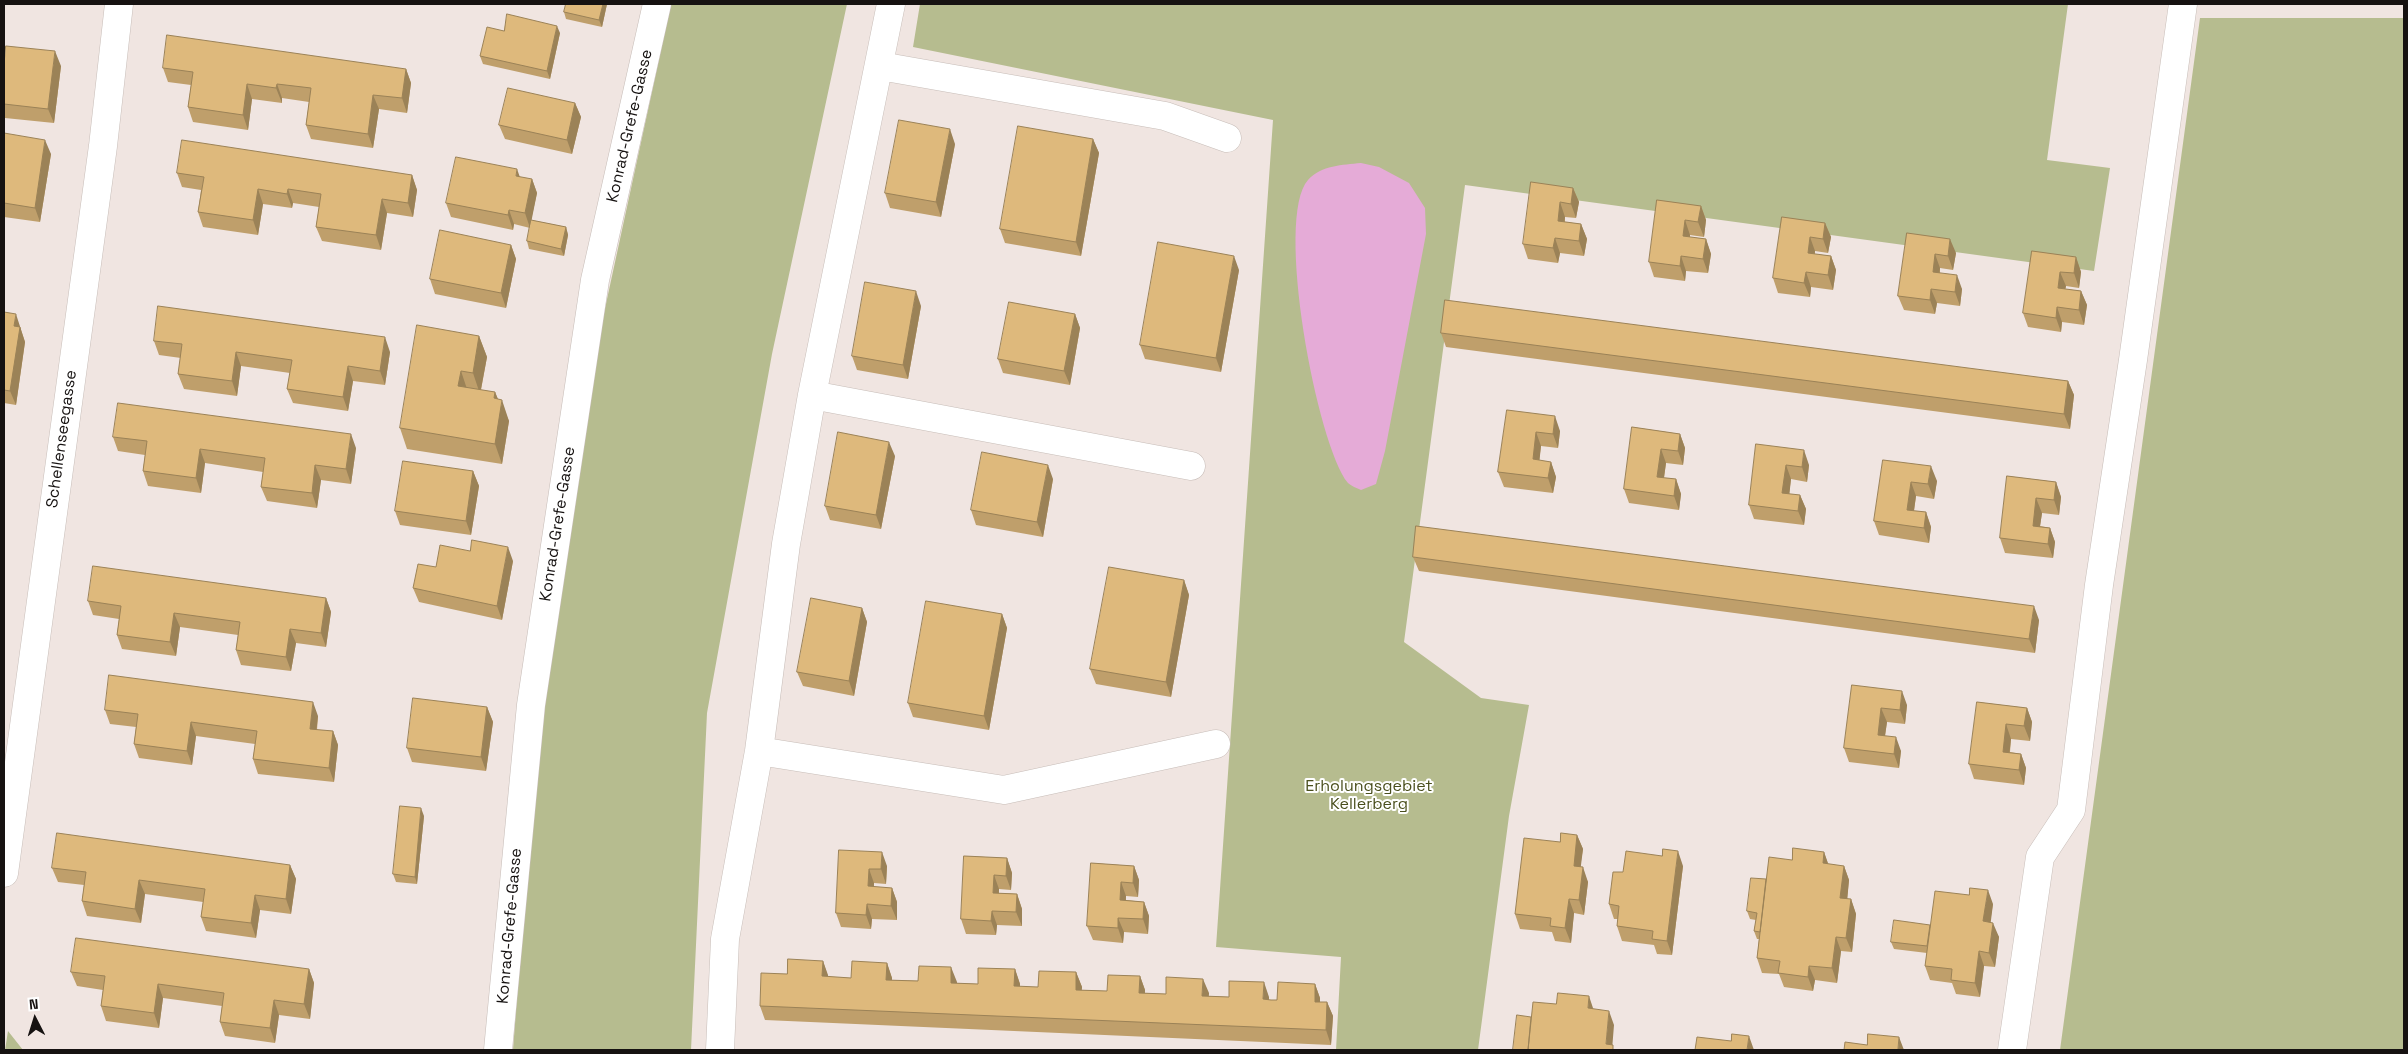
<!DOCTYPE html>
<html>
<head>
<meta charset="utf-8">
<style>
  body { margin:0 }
  #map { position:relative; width:2408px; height:1054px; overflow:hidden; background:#f0e5e1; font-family:"Space Grotesk",sans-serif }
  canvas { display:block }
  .frame { position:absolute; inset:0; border:5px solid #161211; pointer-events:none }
  .north { position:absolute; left:10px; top:994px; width:50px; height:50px; -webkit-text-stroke:4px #fff; paint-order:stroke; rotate:355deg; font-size:14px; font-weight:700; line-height:20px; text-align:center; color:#161211 }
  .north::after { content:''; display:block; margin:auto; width:18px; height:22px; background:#161211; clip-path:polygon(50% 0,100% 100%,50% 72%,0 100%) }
</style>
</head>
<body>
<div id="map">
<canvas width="2408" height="1054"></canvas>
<div class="frame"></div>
<div class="north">N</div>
</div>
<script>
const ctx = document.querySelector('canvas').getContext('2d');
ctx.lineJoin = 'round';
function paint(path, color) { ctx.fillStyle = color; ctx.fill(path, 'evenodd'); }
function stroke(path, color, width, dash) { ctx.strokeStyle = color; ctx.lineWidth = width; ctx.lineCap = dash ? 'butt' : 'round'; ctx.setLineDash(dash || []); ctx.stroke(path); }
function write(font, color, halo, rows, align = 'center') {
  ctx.font = font + ' "Space Grotesk",sans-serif'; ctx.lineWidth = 4; ctx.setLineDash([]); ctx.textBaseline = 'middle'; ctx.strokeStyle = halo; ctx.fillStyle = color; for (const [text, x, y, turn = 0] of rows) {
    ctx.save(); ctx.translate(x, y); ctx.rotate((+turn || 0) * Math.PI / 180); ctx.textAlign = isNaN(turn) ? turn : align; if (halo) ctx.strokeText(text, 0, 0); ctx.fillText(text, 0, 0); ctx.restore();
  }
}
paint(new Path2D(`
  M671 4H847L772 354 707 713 691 1050H513L525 889 548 646 599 336Z
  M920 4H2068L2047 160 2110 168 2094 271 1465 185 1404 642 1481 698 1529 705 1509 816 1478 1050H1336L1341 957 1216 947 1273 120 913 47Z
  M2200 18H2404V1050H2060Z
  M8 1031 23 1050H5Z`), '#b6bc8f');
paint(new Path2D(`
  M1361 163 1379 167 1409 183 1425 208 1426 234 1385 451 1376 484 1361 490C1357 488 1351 486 1348 483 1317 445 1274 218 1308 180 1322 165 1342 165 1361 163Z`), '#e5abd7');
const minor = new Path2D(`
  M880 66 1165 116 1227 138
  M812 395 1191 466
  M759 751 1004 790 1216 744
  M4 873 103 146 119 4
  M498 1050 531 705 595 280 657 4
  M720 1050 725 939 759 751 786 544 812 395 891 4
  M2012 1050 2040 857 2071 810 2099 585 2133 360 2183 4`);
stroke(minor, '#c7bdb8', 29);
stroke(minor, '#fff', 28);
paint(new Path2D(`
  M566 4H607L602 27 566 19 564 12Z
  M504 31 560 33 550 79 483 64 480 56Z
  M4 65 61 66 54 123 5 118 4 115Z
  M163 68 406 69 411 83 407 113 379 109 373 148 311 139 306 125 309 102 282 98V103L252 99 248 130 193 122 188 107 191 85 168 82Z
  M575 103 581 117 572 154 505 139 499 125Z
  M4 133 51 154 40 222 4 217Z
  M1093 139 1099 153 1081 256 1005 243 1000 229Z
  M955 144 941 217 890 208 885 193Z
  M177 173 412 175 417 190 413 217 387 213 381 250 322 241 316 227 319 207 293 203 292 208 263 204 258 235 203 227 198 212 201 190 182 187Z
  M532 179 537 193 531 220 566 227 568 235 564 256 529 249 527 241 530 228 514 224 513 230 451 217 446 203Z
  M1573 188 1579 202 1576 218 1565 217V222L1581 224 1587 239 1584 256 1560 253 1558 263 1528 259 1523 244Z
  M1657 200 1701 206 1706 220 1704 237 1690 235V237L1706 239 1711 254 1708 273 1686 271 1685 281 1654 277 1649 262Z
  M1782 217 1825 223 1831 237 1828 253 1815 251V254L1831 256 1836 270 1833 290 1811 287 1810 297 1778 293 1773 278Z
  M1907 233 1956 253 1953 270 1940 268V273L1962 289 1960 306 1937 303 1935 314 1904 310 1898 296Z
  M511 245 516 259 506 308 435 294 430 279Z
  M2032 251 2076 257 2081 272 2079 288 2066 286 2065 289 2081 291 2087 305 2084 325 2062 322 2061 332 2028 327 2023 313Z
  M1239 270 1221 372 1145 359 1140 345Z
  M921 306 908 379 857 370 852 356Z
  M4 312 21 328V330L25 342 16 405 4 403Z
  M1075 314 1080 328 1070 385 1003 373 998 359Z
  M1441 333 2068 381 2074 395 2070 429 1446 347Z
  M479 336 487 357 481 390 495 392 498 399 509 421 502 464 407 449 400 428Z
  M154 341 390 352 385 385 353 381 348 411 293 403 287 389 290 373 241 366 237 396 184 389 178 374 181 358 159 355Z
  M1507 410 1560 431 1558 448 1541 446 1539 461 1551 462 1556 477 1553 493 1504 487 1498 472Z
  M1632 427 1680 434 1685 448 1683 465 1666 463 1664 478 1676 479 1681 494 1679 510 1629 503 1624 489Z
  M113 437 356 448 351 484 321 480 317 508 267 501 261 487 263 472 205 463 201 493 148 486 143 471 145 455 118 451Z
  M1756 444 1809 465 1807 482 1791 479 1789 494 1800 495 1806 509 1804 525 1754 519 1749 505Z
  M895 456 881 529 830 520 825 506Z
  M1883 460 1937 481 1934 499 1916 496 1914 511 1926 512 1931 527 1929 543 1879 535 1874 521Z
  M473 471 479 486 471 535 400 525 395 511Z
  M2007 476 2056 482 2061 497 2059 515 2042 513 2040 526 2050 528 2055 542 2053 558 2005 553 2000 538Z
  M1053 479 1043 537 976 525 971 510Z
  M1413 557 2039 620 2035 653 1419 571Z
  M513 561 502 620 419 602 413 588Z
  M1184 580 1189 595 1171 697 1096 684 1090 669Z
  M326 598 331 612 326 647 296 643 291 671 241 665 236 650 238 635 180 627 176 656 122 649 117 635 119 619 93 615 88 601Z
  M862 608 867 622 854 696 803 686 797 672Z
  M1002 614 1007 628 989 730 913 717 908 703Z
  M1852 685 1907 705 1905 724 1887 722 1885 736 1901 751 1899 768 1849 762 1844 748Z
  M1977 702 2027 708 2032 722 2030 741 2011 739 2010 752 2021 754 2026 768 2024 785 1974 779 1969 764Z
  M487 707 493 722 486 771 412 762 407 748Z
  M105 710 318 716 317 730 333 731 338 745 334 782 258 774 253 759 255 744 196 736 192 765 139 758 134 744 136 727 110 724Z
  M424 816 417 884 396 882 393 874Z
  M1577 835 1583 849 1580 867 1588 882 1584 915 1574 913 1571 943 1555 941 1552 932 1520 929 1515 914 1560 842Z
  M839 850 887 866 886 884 874 883V887L892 888 897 902V920L872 919 871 929 841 927 836 913Z
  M1824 852 1828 864 1844 866 1849 880 1847 899H1851L1856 914 1852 952 1841 951 1837 983 1815 980 1813 991 1784 987 1779 974 1762 973 1757 958 1759 939H1757L1754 931 1756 920 1750 919 1747 911 1766 879 1792 860Z
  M964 856 1007 858 1012 873 1011 890 999 889V893L1017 894 1022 909V926L997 925 996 935 966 934 961 919Z
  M1091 863 1134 866 1139 880 1138 897 1126 896V900L1144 902 1149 916 1148 934 1124 932 1123 943 1093 940 1087 926Z
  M290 865 296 879 291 914 260 910 256 938 206 931 201 917 203 902 145 894 141 923 87 916 82 901 84 885 58 882 52 868Z
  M1683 866 1672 955 1657 954 1654 945 1622 941 1617 926 1618 919H1614L1609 904 1623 872Z
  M1993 904 1990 922 1999 937 1995 967 1984 966 1980 997 1956 994 1952 983 1930 980 1925 966 1927 953 1894 949 1891 942 1930 925Z
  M823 961 828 977 851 978 887 963 892 978V980L957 982V983L978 984 1015 969 1020 984V987H1038L1076 972 1082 987 1081 990 1107 991 1140 976 1145 990V993L1166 994 1209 993 1208 996 1229 997H1269V1000H1277L1315 984 1320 998V1002H1327L1333 1016 1331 1045 765 1020 760 1006 787 974Z
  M309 969 314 983 310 1019 279 1015 275 1043 225 1036 220 1022 222 1006 163 998 159 1028 106 1021 101 1006 103 990 77 986 71 972Z`), '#bf9f6b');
paint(new Path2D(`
  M603 4H607L602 27 599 20Z
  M557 26 560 33 550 79 547 71Z
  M55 51 61 66 54 123 48 109Z
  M406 69 411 83 407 113 402 98Z
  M247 84 252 99 248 130 243 115Z
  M277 84 282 98V103L276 88Z
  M373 95 379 109 373 148 368 134Z
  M575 103 581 117 572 154 567 140Z
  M950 129 955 144 941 217 936 202Z
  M1093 139 1099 153 1081 256 1076 242Z
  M45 140 51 154 40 222 35 208Z
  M517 169 522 183 516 176Z
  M412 175 417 190 413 217 408 203Z
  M532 179 537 193 530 228 525 213Z
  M1573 188 1579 202 1576 218 1571 204Z
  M258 189 263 204 258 235 253 220Z
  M288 189 293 203 292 208 287 194Z
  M382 199 387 213 381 250 376 235Z
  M1560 202 1565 217 1563 235 1558 221Z
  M1701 206 1706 220 1704 237 1698 222Z
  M509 210 514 224 513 230 508 215Z
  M1685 220 1690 235 1688 251 1683 236Z
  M1825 223 1831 237 1828 253 1823 239Z
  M1581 224 1587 239 1584 256 1579 241Z
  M566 227 568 235 564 256 561 249Z
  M1810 237 1815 251 1813 267 1808 253Z
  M1555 238 1560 253 1558 263 1553 248Z
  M1706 239 1711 254 1708 273 1703 259Z
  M1950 239 1956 253 1953 270 1948 256Z
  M511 245 516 259 506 308 501 293Z
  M1935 254 1940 268 1938 286 1933 272Z
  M1234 256 1239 270 1221 372 1216 358Z
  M1681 256 1686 271 1685 281 1680 266Z
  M1831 256 1836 270 1833 290 1828 275Z
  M2076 257 2081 272 2079 288 2074 273Z
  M1806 272 1811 287 1810 297 1804 283Z
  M2060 272 2066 286 2063 302 2058 288Z
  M1957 275 1962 289 1960 306 1955 292Z
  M1931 289 1937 303 1935 314 1930 300Z
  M916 291 921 306 908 379 903 365Z
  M2081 291 2087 305 2084 325 2079 310Z
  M2057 307 2062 322 2061 332 2056 318Z
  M16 314 25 342 16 405 10 391 14 326Z
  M1075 314 1080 328 1070 385 1064 371Z
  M479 336 487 357 480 394 473 373Z
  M385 337 390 352 385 385 380 371Z
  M236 352 241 366 237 396 232 381Z
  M348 366 353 381 348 411 343 397Z
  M461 371 468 392 458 386Z
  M2068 381 2074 395 2070 429 2064 414Z
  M495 392 501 407 502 400 509 421 502 464 495 444 494 398Z
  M1555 416 1560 431 1558 448 1553 434Z
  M1536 432 1541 446 1538 474 1533 459Z
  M351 434 356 448 351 484 346 469Z
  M1680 434 1685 448 1683 465 1678 451Z
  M889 442 895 456 881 529 876 515Z
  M200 449 205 463 201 493 196 478Z
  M1661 449 1666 463 1662 491 1657 477Z
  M1804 450 1809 465 1807 482 1802 467Z
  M1551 462 1556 477 1553 493 1548 478Z
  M315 465 321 480 317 508 312 493Z
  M1048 465 1053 479 1043 537 1037 522Z
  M1786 465 1791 479 1788 507 1782 493Z
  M1931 466 1937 481 1934 499 1928 484Z
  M473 471 479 486 471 535 466 521Z
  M1676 479 1681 494 1679 510 1674 496Z
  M1911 482 1916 496 1912 524 1907 510Z
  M2056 482 2061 497 2059 515 2054 500Z
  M1800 495 1806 509 1804 525 1798 511Z
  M2036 498 2042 513 2038 540 2033 526Z
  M1926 512 1931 527 1929 543 1924 528Z
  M2050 528 2055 542 2053 558 2048 544Z
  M508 547 513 561 502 620 497 606Z
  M1184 580 1189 595 1171 697 1166 682Z
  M326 598 331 612 326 647 321 633Z
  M2034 606 2039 620 2035 653 2029 639Z
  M862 608 867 622 854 696 849 681Z
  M174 613 180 627 176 656 170 642Z
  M1002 614 1007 628 989 730 984 716Z
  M290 629 296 643 291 671 286 657Z
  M1902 691 1907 705 1905 724 1900 710Z
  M313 702 318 716 315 743 310 729Z
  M487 707 493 722 486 771 481 757Z
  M1881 708 1887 722 1883 749 1878 735Z
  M2027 708 2032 722 2030 741 2024 726Z
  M191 722 196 736 192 765 187 751Z
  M2006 724 2011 739 2008 766 2003 752Z
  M333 731 338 745 334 782 329 768Z
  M1896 737 1901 751 1899 768 1894 754Z
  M2021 754 2026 768 2024 785 2019 770Z
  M421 808 424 816 417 884 415 877Z
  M1577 835 1583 849 1579 881 1574 866Z
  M1678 851 1683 866 1672 955 1667 941Z
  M882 852 887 866 886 884 881 869Z
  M1824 852 1829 866 1823 863Z
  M1007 858 1012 873 1011 890 1006 876Z
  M290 865 296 879 291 914 286 899Z
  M1134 866 1139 880 1138 897 1133 883Z
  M1844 866 1849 880 1846 913 1840 898Z
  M1583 867 1588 882 1584 915 1579 900Z
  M869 869 874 883 873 901 868 886Z
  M994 875 999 889 998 907 993 893Z
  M139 880 145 894 141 923 135 909Z
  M1121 882 1126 896 1125 914 1120 900Z
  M892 888 897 902V920L891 906Z
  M1988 890 1993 904 1989 936 1983 921Z
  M1017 894 1022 909V926L1016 912Z
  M255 895 260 910 256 938 251 923Z
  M1569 899 1574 913 1571 943 1565 928Z
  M1851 899 1856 914 1852 952 1846 938Z
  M1144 902 1149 916 1148 934 1143 919Z
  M867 904 872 919 871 929 866 915Z
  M992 911 997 925 996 935 991 921Z
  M1118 918 1124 932 1123 943 1118 928Z
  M1993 923 1999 937 1995 967 1989 953Z
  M1836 937 1841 951 1837 983 1832 968Z
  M1979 951 1984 966 1980 997 1975 983Z
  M823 961 828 975 827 991 822 976Z
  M887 963 892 978 891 994 886 980Z
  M1809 966 1815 980 1813 991 1808 977Z
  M951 967 957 982 956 997 951 983Z
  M309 969 314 983 310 1019 304 1004Z
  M1015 969 1020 984 1019 1001 1014 986Z
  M1076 972 1082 987 1081 1004 1076 990Z
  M1140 976 1145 990 1144 1007 1139 993Z
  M1203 979 1209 993 1208 1010 1202 996Z
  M1264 982 1269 997V1013L1263 999Z
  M158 984 163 998 159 1028 154 1013Z
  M1315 984 1320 998V1016L1315 1002Z
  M1589 996 1594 1011 1588 1008Z
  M274 1000 279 1015 275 1043 270 1028Z
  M1327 1002 1333 1016 1331 1045 1326 1030Z
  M1609 1011 1614 1025 1612 1050 1606 1044Z
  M1749 1036 1754 1050H1747Z
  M1899 1037 1904 1050 1898 1049Z`), '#9b8257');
const building = new Path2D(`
  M566 4H603L599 20 564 12Z
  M507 14 557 26 547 71 480 56 487 27 504 31Z
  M167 35 406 69 402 98 373 95 368 134 306 125 311 88 277 84 276 88 247 84 243 115 188 107 193 72 163 68Z
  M6 46 55 51 48 109 4 104V65Z
  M508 88 575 103 567 140 499 125Z
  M899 120 950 129 936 202 885 193Z
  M1018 126 1093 139 1076 242 1000 229Z
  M4 133 45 140 35 208 4 203Z
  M182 140 412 175 408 203 382 199 376 235 316 227 321 194 288 189 287 194 258 189 253 220 198 212 204 177 177 173Z
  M456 157 517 169 516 176 532 179 525 213 509 210 508 215 446 203Z
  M1531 182 1573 188 1571 204 1560 202 1558 221 1581 224 1579 241 1555 238 1553 248 1523 244Z
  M1657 200 1701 206 1698 222 1685 220 1683 236 1706 239 1703 259 1681 256 1680 266 1649 262Z
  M1782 217 1825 223 1823 239 1810 237 1808 253 1831 256 1828 275 1806 272 1804 283 1773 278Z
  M531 220 566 227 561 249 527 241Z
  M440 230 511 245 501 293 430 279Z
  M1907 233 1950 239 1948 256 1935 254 1933 272 1957 275 1955 292 1931 289 1930 300 1898 296Z
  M1158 242 1234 256 1216 358 1140 345Z
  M2032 251 2076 257 2074 273 2060 272 2058 288 2081 291 2079 310 2057 307 2056 318 2023 313Z
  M865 282 916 291 903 365 852 356Z
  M1445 300 2068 381 2064 414 1441 333Z
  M1009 302 1075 314 1064 371 998 359Z
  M158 306 385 337 380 371 348 366 343 397 287 389 292 360 236 352 232 381 178 374 182 344 154 341Z
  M4 312 16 314 14 326 20 327 10 391 4 390Z
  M417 325 479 336 473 373 461 371 458 386 495 392 494 398 502 400 495 444 400 428Z
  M118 403 351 434 346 469 315 465 312 493 261 487 265 458 200 449 196 478 143 471 147 441 113 437Z
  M1507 410 1555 416 1553 434 1536 432 1533 459 1551 462 1548 478 1498 472Z
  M1632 427 1680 434 1678 451 1661 449 1657 477 1676 479 1674 496 1624 489Z
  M838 432 889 442 876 515 825 506Z
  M1756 444 1804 450 1802 467 1786 465 1782 493 1800 495 1798 511 1749 505Z
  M982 452 1048 465 1037 522 971 510Z
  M1883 460 1931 466 1928 484 1911 482 1907 510 1926 512 1924 528 1874 521Z
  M403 461 473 471 466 521 395 511Z
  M2007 476 2056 482 2054 500 2036 498 2033 526 2050 528 2048 544 2000 538Z
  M1416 526 2034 606 2029 639 1413 557Z
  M472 540 508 547 497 606 413 588 418 564 436 567 440 545 470 551Z
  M93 566 326 598 321 633 290 629 286 657 236 650 240 622 174 613 170 642 117 635 121 606 88 601Z
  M1109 567 1184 580 1166 682 1090 669Z
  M811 598 862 608 849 681 797 672Z
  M926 601 1002 614 984 716 908 703Z
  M109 675 313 702 310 729 333 731 329 768 253 759 257 731 191 722 187 751 134 744 138 714 105 710Z
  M1852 685 1902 691 1900 710 1881 708 1878 735 1896 737 1894 754 1844 748Z
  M413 698 487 707 481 757 407 748Z
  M1977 702 2027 708 2024 726 2006 724 2003 752 2021 754 2019 770 1969 764Z
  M400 806 421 808 415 877 393 874Z
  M57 833 290 865 286 899 255 895 251 923 201 917 205 889 139 880 135 909 82 901 86 872 52 868Z
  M1561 833 1577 835 1574 866 1583 867 1579 900 1569 899 1565 928 1550 926 1551 918 1515 914 1524 838 1560 842Z
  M1793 848 1824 852 1823 863 1844 866 1840 898 1851 899 1846 938 1836 937 1832 968 1809 966 1808 977 1778 973 1780 961 1757 958 1769 857 1792 860Z
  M1663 849 1678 851 1667 941 1652 939 1653 931 1617 926 1619 906 1609 904 1613 872H1623L1626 851 1662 856Z
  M839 850 882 852 881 869H869L868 886 892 888 891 906 867 904 866 915 836 913Z
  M964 856 1007 858 1006 876 994 875 993 893 1017 894 1016 912 992 911 991 921 961 919Z
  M1091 863 1134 866 1133 883 1121 882 1120 900 1144 902 1143 919 1118 918V928L1087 926Z
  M1751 878 1766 879 1760 932 1754 931 1757 913 1747 911Z
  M1970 888 1988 890 1983 921 1993 923 1989 953 1979 951 1975 983 1951 980 1952 969 1925 966 1935 891 1969 895Z
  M1894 920 1930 925 1927 946 1891 942Z
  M76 938 309 969 304 1004 274 1000 270 1028 220 1022 224 993 158 984 154 1013 101 1006 105 976 71 972Z
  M788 959 823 961 822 976 851 978 852 961 887 963 886 980 918 981 919 966 951 967V983L978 984V968L1015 969 1014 986 1038 987 1039 971 1076 972V990L1107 991 1108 975 1140 976 1139 993 1166 994V977L1203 979 1202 996 1229 997V981L1264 982 1263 999 1271 1000H1277L1278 982 1315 984V1002H1327L1326 1030 760 1006 761 973 787 974Z
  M1558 993 1589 996 1588 1008 1609 1011 1606 1044 1613 1045V1050H1528L1533 1002 1556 1004Z
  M1517 1015 1531 1017 1528 1050H1513Z
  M1732 1034 1749 1036 1747 1050H1695L1697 1037 1731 1041Z
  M1868 1034 1899 1037 1898 1049 1906 1050H1844L1845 1042 1867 1045Z`);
paint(building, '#deb97c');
stroke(building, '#9b8257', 1);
write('16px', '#161211', '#fff', [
  ["Konrad-Grefe-Gasse",630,126,-77],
  ["Schellenseegasse",62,439,-82],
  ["Konrad-Grefe-Gasse",558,524,-81],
  ["Konrad-Grefe-Gasse",510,926,-85]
]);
write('16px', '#4a4f1d', '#fff', [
  ["Erholungsgebiet",1369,787],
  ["Kellerberg",1369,805]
]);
</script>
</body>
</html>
